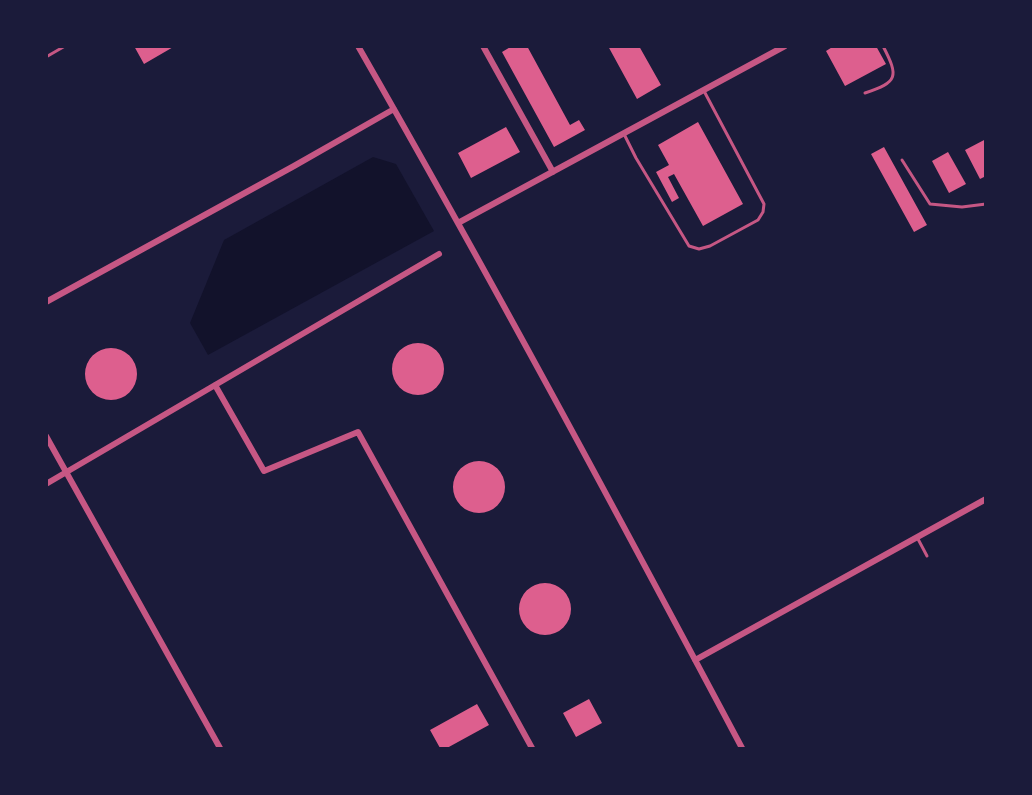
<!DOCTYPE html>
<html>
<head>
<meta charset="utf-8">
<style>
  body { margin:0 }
  #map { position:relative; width:1032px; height:795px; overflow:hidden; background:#1b1b3a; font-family:Quicksand,sans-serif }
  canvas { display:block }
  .frame { position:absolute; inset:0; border:48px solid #1b1b3a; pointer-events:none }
</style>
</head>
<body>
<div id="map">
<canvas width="1032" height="795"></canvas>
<div class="frame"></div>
</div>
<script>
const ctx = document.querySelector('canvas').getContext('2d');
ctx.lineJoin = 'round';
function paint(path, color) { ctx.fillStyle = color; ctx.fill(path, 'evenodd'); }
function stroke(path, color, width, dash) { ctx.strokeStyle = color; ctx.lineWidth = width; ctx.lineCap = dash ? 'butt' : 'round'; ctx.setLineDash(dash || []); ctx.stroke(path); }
paint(new Path2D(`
  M373 157 396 164 434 231 208 355 190 323 224 240Z`), '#12122b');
paint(new Path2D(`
  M134 46H175L144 64Z
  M512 46H527L570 125 579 120 585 130 554 147 502 52Z
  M608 46H639L661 85 637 99Z
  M834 46H876L886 64 845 86 826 51Z
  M698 122 743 204 703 226 674 174 668 177 679 198 672 202 656 172 669 165 658 145Z
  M506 127 520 152 471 178 458 153Z
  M986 139V176L980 179 965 150Z
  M884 147 927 225 914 232 871 154Z
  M948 152 966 184 949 193 932 161Z
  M392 369a26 26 0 1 1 52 0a26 26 0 1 1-52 0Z
  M85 374a26 26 0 1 1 52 0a26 26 0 1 1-52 0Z
  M453 487a26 26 0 1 1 52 0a26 26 0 1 1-52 0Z
  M519 609a26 26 0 1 1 52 0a26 26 0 1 1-52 0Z
  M589 699 602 723 576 737 563 713Z
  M477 704 489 725 447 748H440L430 730Z`), '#dd5f8e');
stroke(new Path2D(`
  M46 57 65 46
  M865 93C898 82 899 77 883 46
  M624 134 636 158 689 246 699 249 710 246 758 220 763 212 764 204 704 91
  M902 160 930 204 962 207 986 204
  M918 539 927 556`), '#c65784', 3);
stroke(new Path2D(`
  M358 46C491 278 617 513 742 748
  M483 46 553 172
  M458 223 785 46
  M46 302 294 166 394 109
  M215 385 264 471 358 432 532 748
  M46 436 220 748
  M46 484 439 254
  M695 660 986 499`), '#c65784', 6);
</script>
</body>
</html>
